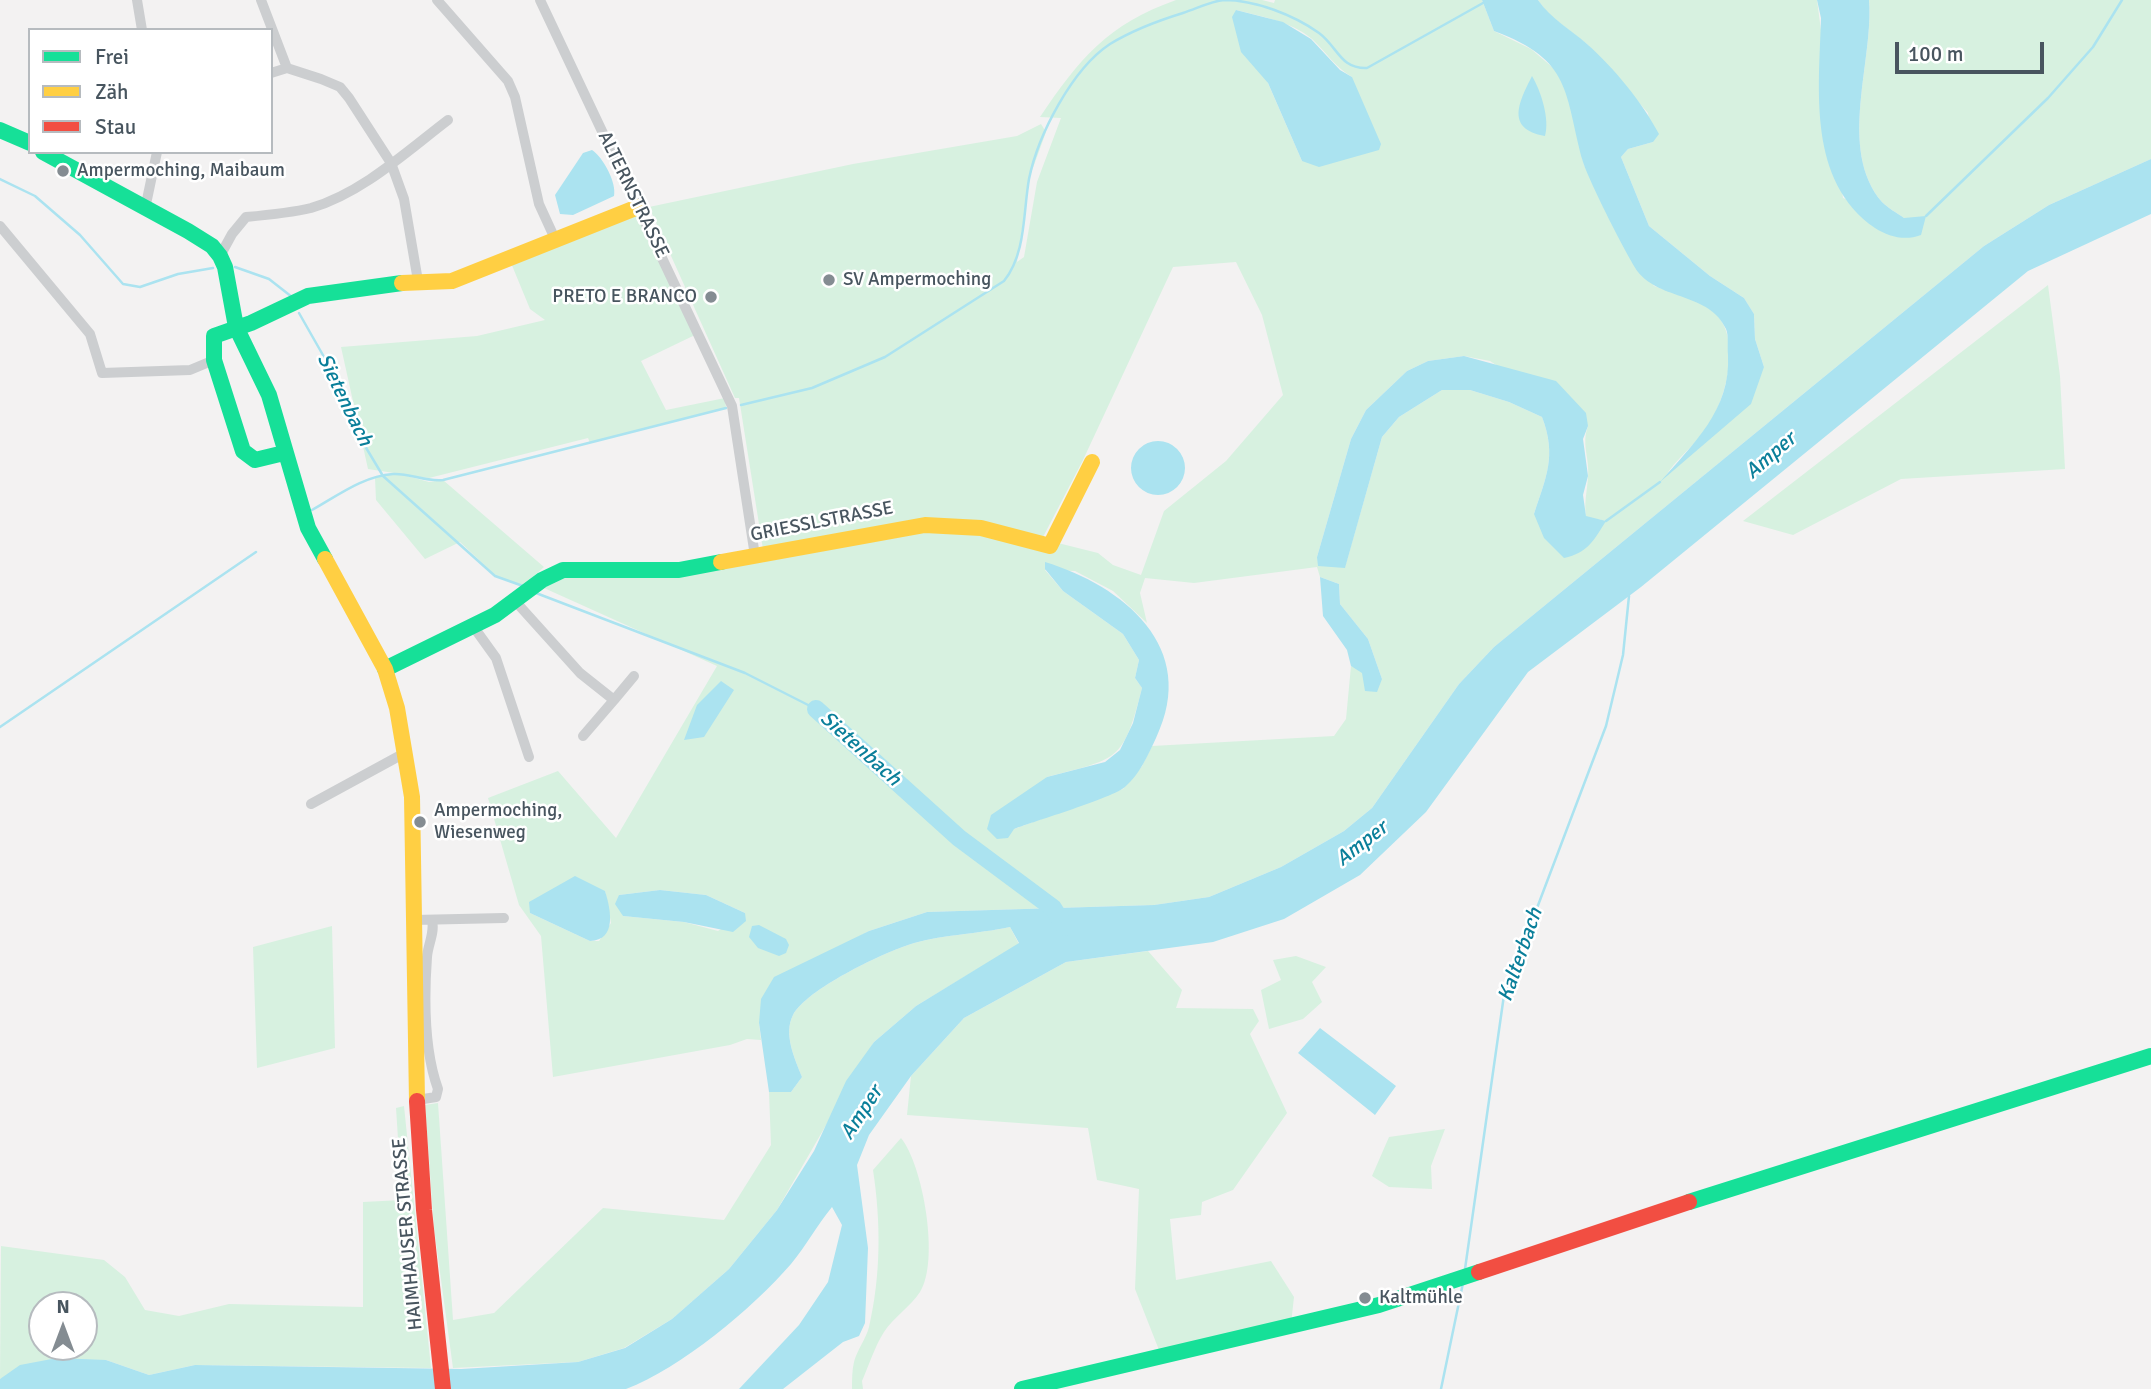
<!DOCTYPE html>
<html>
<head>
<meta charset="utf-8">
<style>
  body { margin:0 }
  #map { position:relative; width:2151px; height:1389px; overflow:hidden; background:#f3f2f2; font-family:Signika,sans-serif }
  canvas { display:block }
  .legend { position:absolute; left:28px; top:28px; width:245px; height:126px; box-sizing:border-box; background:#fff; border:2px solid #b6bbbf; margin:0; padding:9px 12px; list-style:none; font-size:21px; color:#48555f }
  .legend li { display:flex; align-items:center; gap:14px; height:35px }
  .legend b { width:35px; border:2px solid #b6bbbf }
  .north { position:absolute; left:28px; top:1291px; width:70px; height:70px; box-sizing:border-box; background:#fff; border:2px solid #b6bbbf; border-radius:50%; rotate:0deg; font-size:19px; font-weight:700; line-height:28px; text-align:center; color:#48555f }
  .north::after { content:''; display:block; margin:auto; width:24px; height:32px; background:#848c92; clip-path:polygon(50% 0,100% 100%,50% 72%,0 100%) }
  .scale { position:absolute; left:1895px; top:42px; width:149px; height:32px; box-sizing:border-box; border:4px solid #48555f; border-top:0; padding-left:9px; font-size:21px; line-height:24px; white-space:nowrap; color:#48555f; -webkit-text-stroke:5px #fff; paint-order:stroke }
</style>
</head>
<body>
<div id="map">
<canvas width="2151" height="1389"></canvas>
<ul class="legend">
<li><b style="height:9px;background:#16e098"></b>Frei</li>
<li><b style="height:9px;background:#ffcf43"></b>Zäh</li>
<li><b style="height:9px;background:#f24e42"></b>Stau</li>
</ul>
<div class="north">N</div>
<div class="scale">100 m</div>
</div>
<script>
const ctx = document.querySelector('canvas').getContext('2d');
ctx.lineJoin = 'round';
function paint(path, color) { ctx.fillStyle = color; ctx.fill(path, 'evenodd'); }
function stroke(path, color, width, dash) { ctx.strokeStyle = color; ctx.lineWidth = width; ctx.lineCap = dash ? 'butt' : 'round'; ctx.setLineDash(dash || []); ctx.stroke(path); }
function write(font, color, halo, rows, align = 'center') {
  ctx.font = font + ' Signika,sans-serif'; ctx.lineWidth = 5; ctx.setLineDash([]); ctx.textBaseline = 'middle'; ctx.strokeStyle = halo; ctx.fillStyle = color; for (const [text, x, y, turn = 0] of rows) {
    ctx.save(); ctx.translate(x, y); ctx.rotate((+turn || 0) * Math.PI / 180); ctx.textAlign = isNaN(turn) ? turn : align; if (halo) ctx.strokeText(text, 0, 0); ctx.fillText(text, 0, 0); ctx.restore();
  }
}
paint(new Path2D(`
  M1176 0H1262L1274 3 1275 0H1482L1494 31 1531 49 1558 72 1568 92 1584 165 1654 286C1673 293 1698 299 1714 312 1743 338 1726 400 1707 428 1695 445 1675 460 1665 477L1764 367 1755 339 1754 314 1744 298 1710 276 1649 226 1621 157 1628 149 1653 142 1648 113 1588 45 1548 14 1538 0H1817L1843 198 1904 218C1897 213 1888 208 1882 202 1837 149 1874 61 1869 0H2151V159L2049 205 1984 246 1494 647 1459 684 1372 808 1344 831 1281 867 1209 897 1154 905 927 912 869 931 829 953 759 1023 761 1040 747 1039 730 1045 553 1077 541 936 519 905 488 798 558 771 616 838 717 666 544 588 571 575 765 562 739 398H735L649 207 853 164 1017 136 1041 124 1046 132 1030 176 1017 262 1024 257 1037 182 1061 118 1040 117C1079 59 1108 24 1176 0ZM1236 10C1263 17 1290 21 1312 39 1326 52 1335 67 1352 77L1302 161ZM1236 262 1262 315 1283 395 1226 461 1164 511 1141 575 1113 565 1098 553 1042 539 1083 460 1173 267ZM1464 356 1490 361 1588 426C1581 445 1590 458 1588 477 1587 492 1584 502 1586 517L1606 521 1534 514C1546 477 1557 456 1542 417L1509 402 1470 390H1442L1399 417 1382 437 1345 567 1317 557 1351 439 1366 410 1407 371 1428 361ZM1317 567 1320 577 1339 584 1340 604 1368 639 1382 679 1351 666 1346 719 1334 736 1152 746 1142 766 1123 789 1014 829 1047 777C1118 758 1123 763 1142 688L1135 678 1139 660 1123 634 1063 591 1045 570 1075 571 1113 591 1147 623 1140 593 1145 578 1194 583ZM660 890 706 895 745 913 718 931 684 922 623 916 619 895ZM605 891 611 923 599 941H590L530 913Z
  M635 213 695 335 641 361 666 410 725 398 726 408 590 443 588 438 429 478 404 475 429 482 443 480 544 567 523 586 497 577 460 542 425 559 376 500 375 478 394 473 368 469 341 347 477 336 545 320 530 309 511 263Z
  M2048 285 2060 376 2065 469 1901 479 1793 535 1743 521Z
  M332 926 335 1048 257 1068 253 947Z
  M1010 927 1019 944 916 1006 874 1042 777 1210 729 1269 672 1319 624 1348 578 1362 453 1368 434 1228 425 1105 438 1103 453 1320 494 1313 603 1208 724 1220 771 1145 769 1092H791L802 1077C795 1059 783 1034 793 1015 807 989 881 954 908 945 936 935 979 934 1010 927Z
  M1148 951 1182 990 1176 1008 1253 1009 1259 1021 1250 1034 1287 1113 1233 1190 1202 1202 1201 1215 1170 1219 1176 1280 1271 1261 1294 1297 1291 1324 1159 1350 1135 1289 1139 1189 1097 1180 1088 1128 907 1115 911 1076 964 1018 1066 962Z
  M1296 956 1326 967 1312 982 1322 1002 1303 1019 1269 1029 1261 990 1281 980 1273 960Z
  M404 1106 431 1368 195 1365 149 1375 106 1360 0 1379 1 1246 104 1260 125 1277 145 1310 179 1316 229 1304 363 1307V1202L402 1200 396 1108ZM42 1305H84V1347H42Z
  M1445 1129 1431 1166 1432 1189 1389 1187 1372 1176 1389 1137Z
  M901 1138C923 1165 940 1261 920 1292 910 1307 894 1317 884 1332 875 1346 869 1365 862 1381L863 1389H852C852 1380 852 1370 854 1362 857 1350 866 1339 869 1327 881 1275 881 1222 873 1170Z`), '#d7f1e0');
paint(new Path2D(`
  M1482 0H1538C1551 19 1570 29 1587 44 1614 68 1642 102 1659 134L1653 142 1628 149 1621 157 1649 226 1710 276 1744 298 1754 314 1755 339 1764 367 1751 404 1660 482C1693 444 1731 410 1728 355 1727 347 1729 336 1726 329 1710 293 1660 300 1638 272 1627 256 1589 181 1583 162 1564 93 1573 60 1494 31Z
  M1817 0H1869C1874 61 1837 149 1882 202 1888 208 1897 213 1904 218L1926 216 1921 235C1905 241 1889 237 1875 228 1807 181 1819 90 1821 18Z
  M1236 10 1283 22 1311 39 1340 70 1352 77 1381 144 1379 150 1319 167 1302 161 1268 83 1241 52 1232 17Z
  M1532 76C1541 91 1550 119 1545 136 1505 129 1519 102 1532 76Z
  M592 150C603 157 617 183 614 196L573 215 560 214 555 195 583 153Z
  M2151 159V214L2028 271 1641 587 1528 672 1426 812 1360 875 1284 919 1213 942 1066 962 964 1018 911 1076 869 1135 857 1165 868 1248 865 1323 859 1336 843 1342 783 1389H739L799 1325 828 1282 842 1225 832 1207C817 1225 806 1246 791 1264 752 1309 681 1368 626 1389H0V1379L20 1365 57 1358 106 1360 149 1375 195 1365 461 1369 578 1362 625 1348 672 1319 729 1269 777 1210 814 1151 846 1081 874 1042 916 1006 1019 943 1010 927C979 934 936 935 908 945 881 954 807 989 793 1015 783 1034 795 1059 802 1077L791 1092H769L759 1023 761 999 774 977 869 931 927 912 1154 905 1209 897 1281 867 1344 831 1372 808 1459 684 1494 647 1984 246 2049 205Z
  M1464 356 1556 381 1586 413 1588 426 1583 439 1588 476 1583 495 1586 516 1606 521C1594 540 1588 553 1564 558L1544 538 1534 514C1546 477 1557 456 1542 417L1509 402 1470 390H1442L1399 417 1382 437 1345 568 1318 566 1317 557 1351 439 1366 410 1407 371 1428 361Z
  M1131 468a27 27 0 1 1 54 0a27 27 0 1 1-54 0Z
  M1045 562C1123 586 1200 647 1156 738 1148 755 1140 774 1125 787 1112 798 1035 821 1014 829L1008 838 997 839 987 829 991 815 1047 777 1105 762 1120 750 1133 723 1142 688 1135 678 1139 660 1123 634 1063 591 1045 569Z
  M1320 577 1339 584 1340 604 1368 639 1382 679 1377 692 1365 691 1362 673 1351 666 1347 650 1323 616Z
  M721 681 734 690 704 737 684 740 697 705Z
  M575 876 605 891C611 910 617 940 590 941L530 913 529 902Z
  M660 890 706 895 745 913 746 921 733 932 684 922 623 916 615 904 619 895Z
  M759 925 786 939 789 945 786 953 779 956 758 948 749 937 752 926Z
  M1320 1028 1396 1086 1375 1115 1298 1053Z`), '#abe3f0');
stroke(new Path2D(`
  M0 179 35 196 80 235 123 284 140 287 178 274 213 268
  M1926 216 2048 98 2093 47 2122 0
  M235 267 269 279 292 297
  M299 313 336 378 344 411 383 476 495 576 523 586
  M741 405 812 388 885 357 1004 281C1026 254 1023 213 1029 179 1038 135 1072 69 1110 44 1133 30 1157 21 1183 13 1196 9 1211 1 1224 0 1255 0 1294 15 1319 33 1338 47 1340 69 1367 68L1483 3
  M312 510C337 496 363 476 393 474 410 473 425 482 443 480L726 408
  M1606 521 1660 482
  M536 593 745 673 816 709
  M0 727 256 552
  M1465 1269 1504 995 1606 726 1623 655 1629 596
  M1441 1389 1463 1283`), '#abe3f0', 2.5);
stroke(new Path2D(`
  M816 709 959 838 1053 908 1065 927`), '#abe3f0', 18);
stroke(new Path2D(`
  M137 0 142 30
  M261 0 287 68
  M437 0 508 81 515 97 539 204 556 241
  M540 0 732 406 755 556
  M271 73 287 68 321 79 340 87 349 98 391 163 404 199 418 281
  M145 209 157 152
  M0 226 90 334 102 373 190 370 214 360
  M220 256 232 234 246 217C268 215 290 213 311 208 362 193 406 152 448 120
  M516 602 580 673 614 700 583 736
  M473 626 496 658 529 757
  M614 700 634 676
  M311 804 401 755H407
  M414 920 504 918
  M417 1100 436 1097 438 1089C424 1050 424 999 427 957 428 944 435 933 432 920`), '#ccced0', 10);
stroke(new Path2D(`
  M0 130 30 143
  M43 152 188 231 212 246 220 256 225 267 236 327 269 395 308 528 325 559
  M284 453 255 460 243 451 214 360V336L251 323 308 296 402 283
  M385 669 495 615 542 580 563 570H679L721 562
  M1689 1202 2151 1056
  M1022 1389 1379 1305 1479 1272`), '#16e098', 16);
stroke(new Path2D(`
  M402 283 452 281 638 207
  M325 559 385 669 397 708 412 797 417 1101
  M721 562 925 525 981 528 1050 546 1092 462`), '#ffcf43', 16);
stroke(new Path2D(`
  M417 1101 424 1210 443 1389
  M1479 1272 1689 1202`), '#f24e42', 16);
for (const [x, y, r, color] of [
  [63,171,7,"#848c92"],
  [829,280,7,"#848c92"],
  [711,297,7,"#848c92"],
  [420,822,7,"#848c92"],
  [1365,1298,7,"#848c92"]
]) { const dot = new Path2D(); dot.arc(x, y, r, 0, 2 * Math.PI); ctx.fillStyle = color; ctx.fill(dot); stroke(dot, '#fff', 2.5); }
write('19px', '#48555f', '#fff', [
  ["Ampermoching, Maibaum",77,171],
  ["SV Ampermoching",843,280],
  ["PRETO E BRANCO",697,297,"right"],
  ["Ampermoching,",434,811],
  ["Wiesenweg",434,833],
  ["Kaltmühle",1379,1298]
], 'left');
write('19px', '#48555f', '#fff', [
  ["ALTERNSTRASSE",633,195,64],
  ["GRIESSLSTRASSE",822,522,-11],
  ["HAIMHAUSER STRASSE",408,1234,-95]
]);
write('italic 21px', '#0a7f9a', '#fff', [
  ["Sietenbach",344,400,64],
  ["Amper",1771,456,-41],
  ["Sietenbach",860,749,42],
  ["Amper",1362,844,-38],
  ["Kalterbach",1521,955,-71],
  ["Amper",862,1113,-57]
]);
</script>
</body>
</html>
